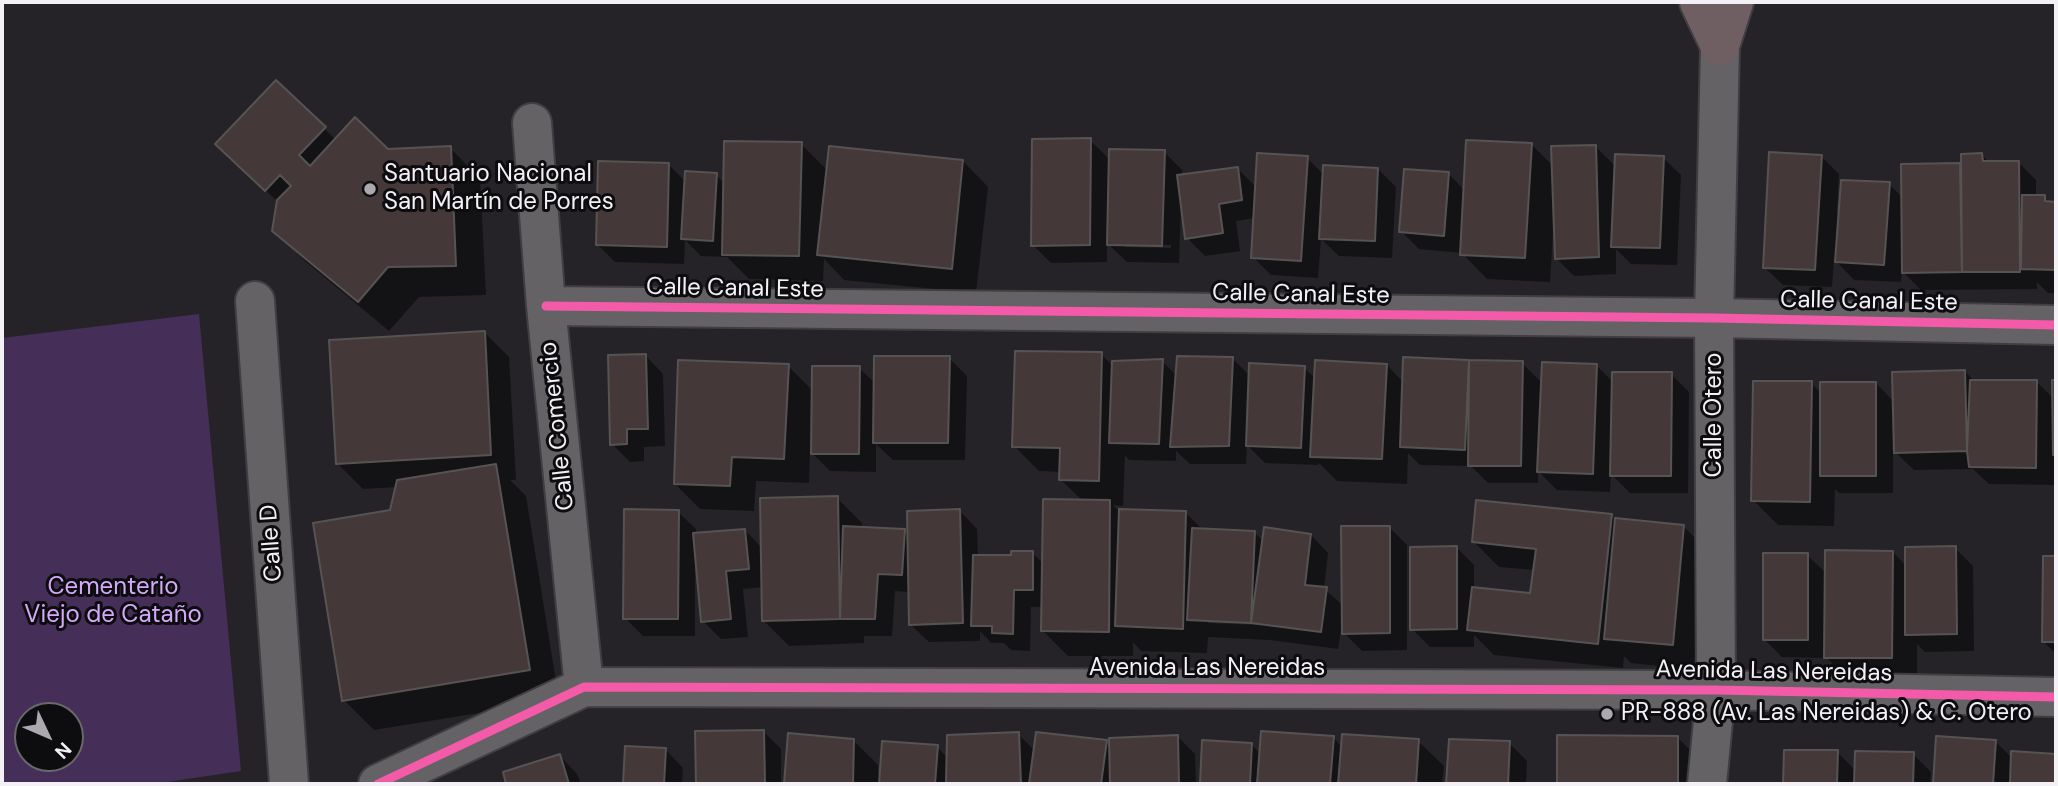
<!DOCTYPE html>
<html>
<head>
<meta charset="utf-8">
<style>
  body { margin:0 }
  #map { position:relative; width:2058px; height:786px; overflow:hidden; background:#252327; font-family:"DM Sans",sans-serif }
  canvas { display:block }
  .frame { position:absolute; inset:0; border:4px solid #f3f1f6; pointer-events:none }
  .north { position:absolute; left:14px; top:702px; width:70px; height:70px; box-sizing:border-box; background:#0d0c0f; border:2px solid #69686b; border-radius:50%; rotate:134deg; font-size:19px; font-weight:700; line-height:28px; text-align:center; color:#f3f1f6 }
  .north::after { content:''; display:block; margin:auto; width:24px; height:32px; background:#aba9ae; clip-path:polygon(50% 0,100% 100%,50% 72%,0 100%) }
</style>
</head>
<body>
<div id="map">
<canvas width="2058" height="786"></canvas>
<div class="frame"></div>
<div class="north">N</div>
</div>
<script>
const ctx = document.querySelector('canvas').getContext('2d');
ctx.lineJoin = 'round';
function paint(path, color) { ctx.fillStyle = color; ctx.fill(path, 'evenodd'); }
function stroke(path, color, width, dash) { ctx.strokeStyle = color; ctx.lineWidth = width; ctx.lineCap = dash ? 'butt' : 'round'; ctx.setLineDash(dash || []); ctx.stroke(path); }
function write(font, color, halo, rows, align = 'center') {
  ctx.font = font + ' "DM Sans",sans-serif'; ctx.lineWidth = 6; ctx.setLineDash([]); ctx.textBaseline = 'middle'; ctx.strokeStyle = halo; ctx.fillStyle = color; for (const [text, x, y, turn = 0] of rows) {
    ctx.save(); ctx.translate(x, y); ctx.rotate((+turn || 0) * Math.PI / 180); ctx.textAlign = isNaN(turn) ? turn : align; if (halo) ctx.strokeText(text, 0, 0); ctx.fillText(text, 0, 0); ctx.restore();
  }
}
paint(new Path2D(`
  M199 314 241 771 154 784H2V338ZM28 716H70V758H28Z`), '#452e57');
paint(new Path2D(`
  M276 82 336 140 388 151 450 148 480 178 486 295 419 297 389 331 305 261 274 230 279 203 248 174Z
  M1090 140 1111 161 1164 152 1182 170V177L1238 169 1257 188 1307 158 1324 175 1378 169 1396 187 1392 258 1339 256 1321 239 1318 278 1271 275 1253 257 1255 218 1236 221 1240 251 1205 256 1187 238 1183 206H1181L1179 263 1127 262 1107 243V262L1051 263 1033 245ZM1125 244 1171 245V248L1125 247Z
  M801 144 828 171 963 161 988 187 976 293 844 280 824 259 823 281 749 279 727 257 701 256 685 240 684 264 615 262 597 244 669 165 686 182 716 175 725 184Z
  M1532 145 1554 167 1595 146 1616 167 1663 158 1681 175 1677 265 1631 264 1616 249V274L1574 276 1556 258V233H1553L1550 282 1487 279 1462 253 1419 249 1401 231 1449 174 1465 191Z
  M1982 155 1990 163 2018 162 2036 180V197H2044L2050 203H2056V293H2048L2037 282V289L1921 290 1902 271 1901 282 1854 280 1834 259 1832 287 1783 285 1765 268 1821 156 1839 174 1837 213 1840 214 1889 184 1903 198 1902 166 1962 165Z
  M484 332 509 357 516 480H510L526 496 559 700 374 730 344 700 398 487 363 489 338 464Z
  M1101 354 1113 366 1162 361 1177 376 1233 359 1250 376 1304 368 1316 379 1387 365 1404 383V359L1522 363 1543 384 1597 366 1614 383 1671 374 1689 392 1688 493H1630L1611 474 1610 492 1557 490 1538 471V483H1488L1471 466 1420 465 1408 453 1407 484 1337 481 1319 463 1318 465 1265 463 1247 445 1246 464H1190L1176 451V461L1129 460 1125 455 1123 506 1113 505 1119 511 1186 513 1203 530 1254 532 1264 542 1311 535 1328 553 1324 589 1344 606 1389 527 1407 545V650L1362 651 1341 630 1338 649 1270 640 1208 637 1207 653 1141 651 1133 642V656H1068L1043 631V607H1031L1030 651 1011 650 1004 643H991L980 631V641L929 642 911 625 910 592 895 591 892 636H864V643L789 646 764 621 763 587 743 589 748 637 721 639 703 621 698 569H695V636H643L625 618 678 512 696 529V535L745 530 762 548 837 498 862 523V528L904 531 909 535 960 511 977 529 978 556 1013 557 1032 553 1044 564 1083 501 1061 480V472L1039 471 1014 446ZM1208 619 1260 621 1259 625 1208 623Z
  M646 356 663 374 665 446 644 447V461L630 462 612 444Z
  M949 358 967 376 965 460H893L876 444V472L830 471 810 451 809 483 756 481 754 511 700 509 675 484 788 366 813 391 859 368 876 384Z
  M1965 371 1975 382H2037L2054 399V382H2056V455L2054 453V485L1989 484 1973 469 1914 470 1893 450V493H1839L1835 489 1834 526 1778 525 1753 500 1811 383 1822 394 1876 383 1894 402Z
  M1611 516 1615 520 1683 526 1708 551 1697 670 1631 663 1624 656 1623 668 1494 655 1474 635V647H1430L1412 629 1456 547 1474 565V589L1532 595 1535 570 1499 567 1474 542Z
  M1955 548 1973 566 1974 651 1925 652 1917 644V682H1851L1827 658 1782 657 1764 639 1807 555 1827 574 1893 552 1906 566Z
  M2045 558H2056V654L2044 642Z
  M763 731 781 749V784H697V733Z
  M1018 734 1035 751 1106 742 1111 747 1177 736 1195 754 1196 784H786L789 735 853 740 878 765V775H881L937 747 948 758Z
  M1559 736 1678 738 1703 763V784H1558Z
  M1333 737 1342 747 1418 741 1444 766 1442 784H1202L1204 742 1251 744 1261 754Z
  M1937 738 1995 741 2013 759V753L2056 755V784H1935Z
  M1450 740 1509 743 1527 761 1526 784H1448Z
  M626 748 666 750 683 768 682 784H624Z
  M1786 752H1837L1856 771 1913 754 1931 772 1930 784H1785Z
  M560 756 577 774 581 784H508L505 773Z`), '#0007');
const building = new Path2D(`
  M276 80 326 127 299 155 310 166 355 117 388 149 451 146 456 266 388 267 358 302 272 231 277 200 291 186 280 175 265 191 215 144Z
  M1091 138 1090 245 1031 246 1032 139Z
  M1466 140 1532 143 1525 258 1460 255Z
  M724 141 802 142 799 256 722 255Z
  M1596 145 1599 257 1555 259 1551 146Z
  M829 146 963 160 952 269 817 255Z
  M1109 149 1165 150 1162 246 1107 245Z
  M1769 152 1822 155 1815 270 1763 268Z
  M1257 153 1308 156 1301 261 1251 258Z
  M1982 153 1983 161H2019L2020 272H1962L1961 154Z
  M1615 154 1664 156 1660 248 1611 247Z
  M598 161 669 163 667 247 596 245Z
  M1960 163 1962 272 1902 273 1901 164Z
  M1323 165 1378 168 1375 241 1319 239Z
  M1238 167 1242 200 1219 204 1223 233 1185 239 1177 175Z
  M1404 169 1449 172 1444 236 1399 232Z
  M685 171 717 173 713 241 681 239Z
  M1841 180 1890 182 1884 265 1835 262Z
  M2022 195H2045V201L2056 202V270L2021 269Z
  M485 331 491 455 336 464 329 340Z
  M1015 351 1102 352 1099 481 1059 480 1060 448 1012 447Z
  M646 354 648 429H627V444L610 445 608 355Z
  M874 356H950L948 443H873Z
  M1177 356 1233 357 1229 446 1170 447Z
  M1403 357 1469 360 1465 450 1400 447Z
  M1163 359 1159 444 1109 443 1112 361Z
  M678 360 789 364 784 459 732 457 730 486 674 484Z
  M1315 360 1387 364 1382 459 1310 457Z
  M1469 360 1523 361 1521 466H1468Z
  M1542 362 1597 364 1593 474 1537 472Z
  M1249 363 1305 366 1301 448 1246 446Z
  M812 366H860L859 454H811Z
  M1965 370 1967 451 1894 453 1892 372Z
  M1612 372H1672L1671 476H1610Z
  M1970 380H2037L2036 468 1969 467 1967 451Z
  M2052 380H2056V455H2053Z
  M1753 381H1812L1810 502 1751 501Z
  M1820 382H1876V476H1820Z
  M496 464 530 670 342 701 313 523 390 510 397 480Z
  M838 496 840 619 762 621 760 498Z
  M1043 499 1110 500 1109 632 1041 631Z
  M1476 500 1612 514 1598 644 1467 630 1472 587 1530 593 1536 549 1472 542Z
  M624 509 679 510 678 619H623Z
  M960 509 963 623 909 625 907 511Z
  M1119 509 1186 511 1183 629 1115 626Z
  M1615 518 1684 525 1673 645 1604 639Z
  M843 526 905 529 902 575 878 574 875 619H840Z
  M1341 526H1390V633L1342 634Z
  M1264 527 1311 534 1305 585 1327 587 1321 632 1251 623Z
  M1192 528 1255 531 1251 623 1187 620Z
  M745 529 749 569 726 571 731 619 701 622 693 533Z
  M1457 546V629L1410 630V547Z
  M1956 546 1957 634 1905 635V547Z
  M1825 550 1893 551 1892 658H1824Z
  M1011 551H1033V590H1014L1013 634 992 633V626H971L973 555H1011Z
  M1763 553H1808V640H1763Z
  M2043 556H2056V642H2042Z
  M764 730 765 784H696L695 731Z
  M1261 731 1334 736 1330 784H1257Z
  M1019 732 1021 784H946L947 735Z
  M1036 732 1107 740 1101 784H1029Z
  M788 733 854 739 853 784H784Z
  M1342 734 1419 739 1416 784H1338Z
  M1178 735 1179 784H1110L1109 738Z
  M1557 735 1678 736V784H1557Z
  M1936 736 1996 740 1993 784H1933Z
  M1449 739 1510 741 1508 784H1446Z
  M1202 740 1252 743 1250 784H1200Z
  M882 741 938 745 935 784H879Z
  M625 746 666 748 664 784H623Z
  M1784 750H1838L1837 784H1783Z
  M1855 751 1914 752 1913 784H1854Z
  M2011 751 2056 754V784H2010Z
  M560 754 569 784H506L503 772Z`);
paint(building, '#443938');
stroke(building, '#565354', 2);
const minor = new Path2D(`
  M532 123 546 306 584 687
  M255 301 289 784
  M546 306 1714 318 2056 325
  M1707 784 1716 690`);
const tertiary = new Path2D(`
  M1716 690 1714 318 1720 46
  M378 784 584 687 1716 690 2056 697`);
const motorway = new Path2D(`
  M1699 2 1720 46
  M1720 46 1734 2`);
stroke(minor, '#3f3e42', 42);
stroke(tertiary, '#3f3e42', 42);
stroke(motorway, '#3f3e42', 42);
stroke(minor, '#646265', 38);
stroke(tertiary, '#646265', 38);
stroke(motorway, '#705f62', 38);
stroke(new Path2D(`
  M546 306 1714 318 2056 325
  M378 784 584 687 1716 690 2056 697`), '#f35aa7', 9);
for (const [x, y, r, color] of [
  [370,189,7,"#aba9ae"],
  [1607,714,7,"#aba9ae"]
]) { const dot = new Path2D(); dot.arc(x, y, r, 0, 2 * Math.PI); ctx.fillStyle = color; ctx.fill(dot); stroke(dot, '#0d0c0f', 2.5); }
write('24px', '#f3f1f6', '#0d0c0f', [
  ["Santuario Nacional",384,175],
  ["San Martín de Porres",384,203],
  ["PR-888 (Av. Las Nereidas) & C. Otero",1621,714]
], 'left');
write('24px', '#f3f1f6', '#0d0c0f', [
  ["Calle Canal Este",735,289,1],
  ["Calle Canal Este",1301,295,1],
  ["Calle Canal Este",1869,302,1],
  ["Calle Otero",1715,415,-90],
  ["Calle Comercio",558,426,-96],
  ["Calle D",272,543,-94],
  ["Avenida Las Nereidas",1207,669],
  ["Avenida Las Nereidas",1774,672,1]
]);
write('24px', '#d4a9fa', '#0d0c0f', [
  ["Cementerio",113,588],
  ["Viejo de Cataño",113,616]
]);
</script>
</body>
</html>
